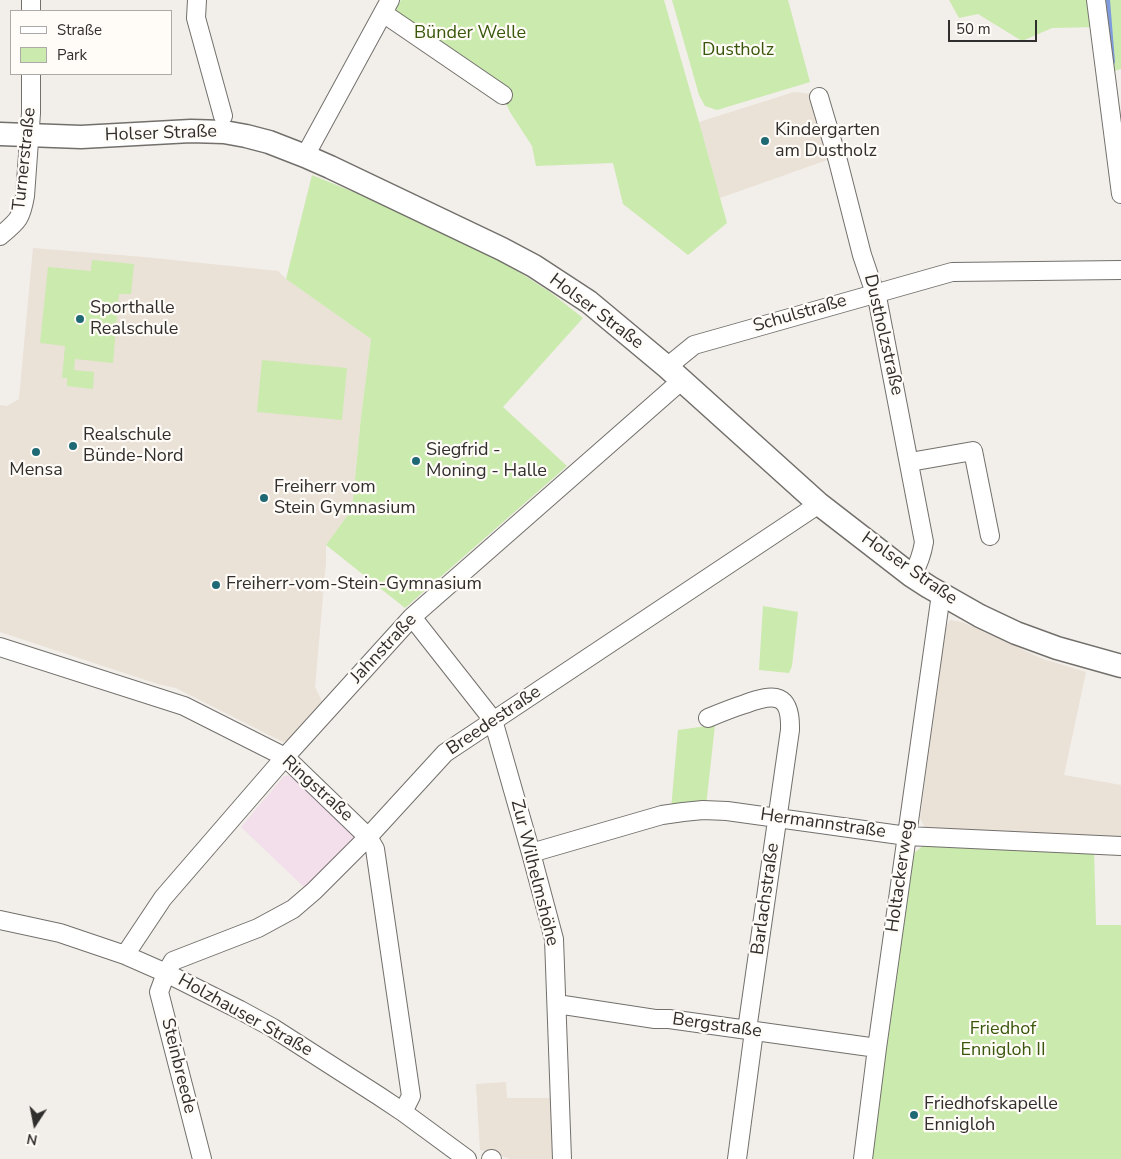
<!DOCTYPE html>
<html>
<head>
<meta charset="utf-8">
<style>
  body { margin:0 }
  #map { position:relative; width:1121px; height:1159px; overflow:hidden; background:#f2eee9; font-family:"Nunito Sans",sans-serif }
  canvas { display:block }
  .legend { position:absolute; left:10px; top:10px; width:162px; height:65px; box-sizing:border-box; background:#fffbf7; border:1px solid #aca9a6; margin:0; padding:6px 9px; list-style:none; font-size:15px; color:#302f2d }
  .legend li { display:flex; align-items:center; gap:10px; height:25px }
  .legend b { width:25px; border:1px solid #aca9a6 }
  .north { position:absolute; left:10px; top:1099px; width:50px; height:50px; -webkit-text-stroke:4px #fffbf7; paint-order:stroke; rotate:191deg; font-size:14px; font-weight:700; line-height:20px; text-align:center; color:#302f2d }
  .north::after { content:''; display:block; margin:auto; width:18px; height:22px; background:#302f2d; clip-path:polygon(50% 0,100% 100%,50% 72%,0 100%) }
  .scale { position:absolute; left:948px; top:20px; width:89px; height:22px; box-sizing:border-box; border:2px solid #302f2d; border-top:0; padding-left:6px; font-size:15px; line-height:18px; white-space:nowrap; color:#302f2d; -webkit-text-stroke:4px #fffbf7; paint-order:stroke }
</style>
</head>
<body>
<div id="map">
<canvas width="1121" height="1159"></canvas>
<ul class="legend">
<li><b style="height:6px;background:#fff"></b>Straße</li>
<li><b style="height:14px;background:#cbeaae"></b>Park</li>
</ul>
<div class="north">N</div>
<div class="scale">50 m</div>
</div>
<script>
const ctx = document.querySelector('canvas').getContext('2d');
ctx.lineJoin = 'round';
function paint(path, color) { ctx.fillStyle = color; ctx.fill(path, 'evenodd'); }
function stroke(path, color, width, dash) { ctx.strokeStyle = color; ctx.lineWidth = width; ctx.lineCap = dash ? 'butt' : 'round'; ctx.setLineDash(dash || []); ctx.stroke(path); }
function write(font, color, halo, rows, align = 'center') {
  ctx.font = font + ' "Nunito Sans",sans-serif'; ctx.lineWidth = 4.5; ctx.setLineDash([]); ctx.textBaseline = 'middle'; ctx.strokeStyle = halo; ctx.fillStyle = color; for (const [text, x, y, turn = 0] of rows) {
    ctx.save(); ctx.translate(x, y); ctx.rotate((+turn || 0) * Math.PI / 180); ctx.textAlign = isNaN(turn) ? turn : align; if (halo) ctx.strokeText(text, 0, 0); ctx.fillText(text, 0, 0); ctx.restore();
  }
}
paint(new Path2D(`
  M794 92 813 94 830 159 720 198 699 122Z
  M33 248 144 257 278 271 286 279 371 339 361 417 352 509 326 545V562L315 687 323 703 294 738 283 742 176 688 158 684 0 632V405L7 406 19 399Z
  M950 620 962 622 1043 659 1086 672 1064 775 1121 785V839L930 829 924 826 920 818 931 737 946 627Z
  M506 1082 507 1098H554L556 1159H510L490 1152 480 1150 476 1084Z`), '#eae1d7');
paint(new Path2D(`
  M294 775 359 833 307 890 241 827 284 776Z`), '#f3deec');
paint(new Path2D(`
  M401 0H664L699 122 727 223 688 255 623 204 613 163 536 166 532 146 510 112 504 99 393 14Z
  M672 0H788L810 82 717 110 705 106 699 95Z
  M949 0H1093L1097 27 1052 28 1022 41 978 14 959 18Z
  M1101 0H1121V69L1111 72Z
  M312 175 466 238 550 292 583 318 503 407 567 466 405 608 326 545 352 509 361 417 371 339 286 279Z
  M92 260 134 264 131 294H119L113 363 75 359 74 370 94 372 93 389 67 386V378H62L65 346 40 343 48 267 91 271Z
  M262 360 347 368 342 420 257 412Z
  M763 606 798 612 792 666 789 673 759 670Z
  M715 725 706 806 671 809 678 730Z
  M924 845 1094 850 1096 925H1121V1159H872L883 1050 909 866 914 853Z`), '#cbeaae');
stroke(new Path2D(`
  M1108 0 1113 62`), '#7d9bdd', 4);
const minor = new Path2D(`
  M197 0 196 18 223 116
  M1096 0 1121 194
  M31 11V0
  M383 13 503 95
  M819 97 838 161 862 255 878 302 924 542C922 555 918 565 912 576
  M305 156 390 0
  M0 236C18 221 21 219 25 196L31 113V74
  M667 367 694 345 952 272 1121 270
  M910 462 973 451 990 536
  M412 617 493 720 531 853 554 939 562 1159
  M0 647 184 706 285 757 368 837 375 849 411 1096 403 1112
  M708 718C720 713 732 708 745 704 775 693 791 693 790 730L747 1030
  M531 853 662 815 683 812 703 810 727 811 907 836 1121 846
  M0 920 60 933 125 955 166 973 240 1010 273 1028 379 1096 403 1112 467 1159
  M125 955 163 898 285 757 412 617 681 381
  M557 1004 655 1019H669L877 1048
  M202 1159 159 992 166 973 173 961 258 928 293 909 314 891 368 837 445 753 819 504
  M491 1159H492
  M737 1159 754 1031
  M863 1159 877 1048 941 594`);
const major = new Path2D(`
  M0 134 81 137 191 131 224 132 246 136 269 142 305 156 330 167 502 249 534 266 589 302 667 367 819 504 912 576 929 587 980 616 1016 633 1057 648 1121 666`);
stroke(minor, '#73706c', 20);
stroke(major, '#73706c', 25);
stroke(minor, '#fff', 18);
stroke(major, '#fff', 22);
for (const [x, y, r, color] of [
  [765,141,5,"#1f6974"],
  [80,319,5,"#1f6974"],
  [73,446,5,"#1f6974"],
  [36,452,5,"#1f6974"],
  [416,461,5,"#1f6974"],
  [264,498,5,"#1f6974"],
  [216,585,5,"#1f6974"],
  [914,1115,5,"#1f6974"]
]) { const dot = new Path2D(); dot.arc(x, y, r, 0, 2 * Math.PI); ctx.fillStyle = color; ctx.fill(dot); stroke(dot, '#fffbf7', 2); }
write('18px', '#38570b', '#fffbf7', [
  ["Bünder Welle",470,34],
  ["Dustholz",738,51],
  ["Friedhof",1003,1030],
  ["Ennigloh II",1003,1051]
]);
write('18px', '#302f2d', '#fffbf7', [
  ["Kindergarten",775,131],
  ["am Dustholz",775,152],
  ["Sporthalle",90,309],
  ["Realschule",90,330],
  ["Realschule",83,436],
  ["Bünde-Nord",83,457],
  ["Siegfrid -",426,451],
  ["Moning - Halle",426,472],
  ["Mensa",36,471,"center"],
  ["Freiherr vom",274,488],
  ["Stein Gymnasium",274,509],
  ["Freiherr-vom-Stein-Gymnasium",226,585],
  ["Friedhofskapelle",924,1105],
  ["Ennigloh",924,1126]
], 'left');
write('18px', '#302f2d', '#fffbf7', [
  ["Holser Straße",161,134,-2],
  ["Turnerstraße",25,159,-84],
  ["Holser Straße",596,312,37],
  ["Schulstraße",800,314,-16],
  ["Dustholzstraße",883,335,77],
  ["Holser Straße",909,569,35],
  ["Jahnstraße",384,649,-47],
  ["Breedestraße",494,721,-34],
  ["Ringstraße",317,789,42],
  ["Hermannstraße",823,824,8],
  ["Zur Wilhelmshöhe",534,873,76],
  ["Holtackerweg",901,876,-82],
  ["Barlachstraße",766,899,-82],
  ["Holzhauser Straße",245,1016,29],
  ["Bergstraße",717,1026,8],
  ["Steinbreede",178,1066,76]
]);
</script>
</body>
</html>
